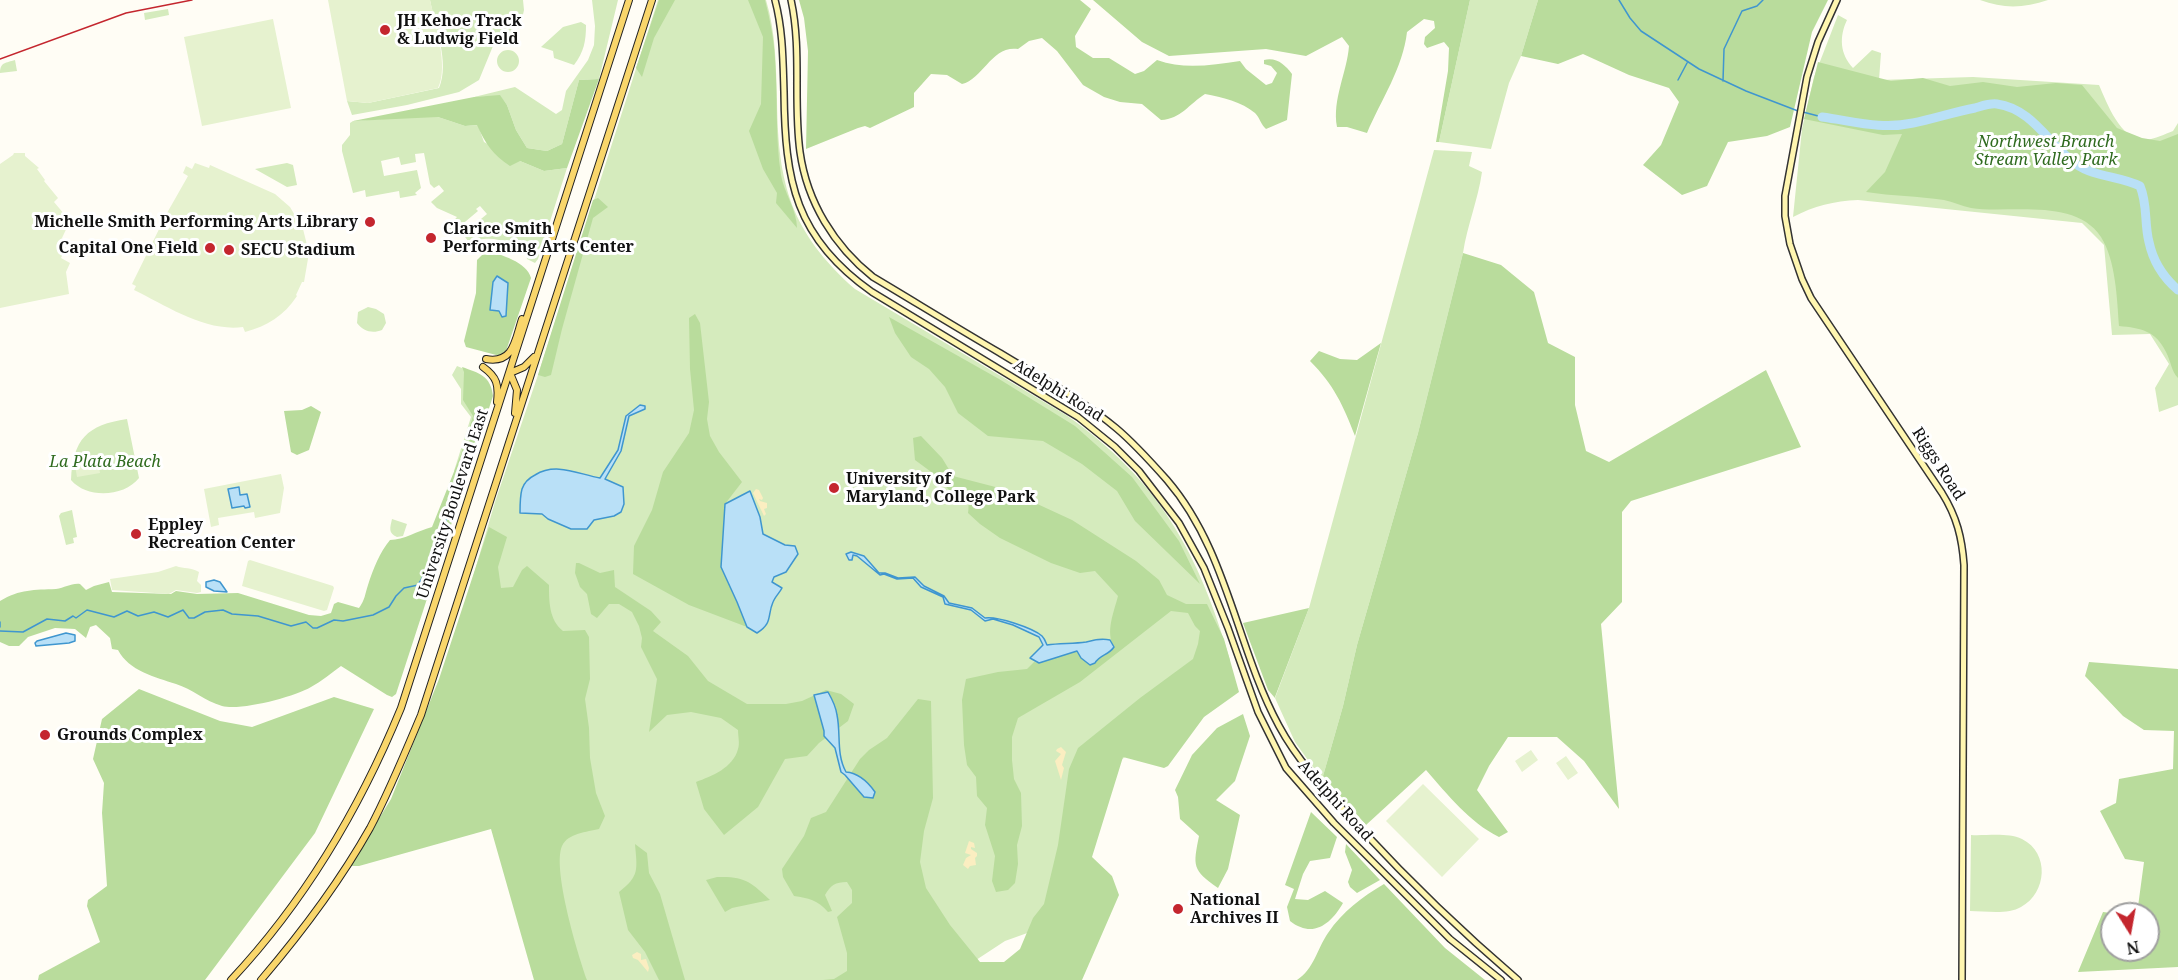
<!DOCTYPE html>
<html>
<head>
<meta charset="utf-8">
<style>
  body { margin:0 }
  #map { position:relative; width:2178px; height:980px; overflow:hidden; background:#fffdf5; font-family:"Noto Serif",serif }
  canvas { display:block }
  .north { position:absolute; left:2100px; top:902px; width:60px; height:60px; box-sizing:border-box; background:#fff; border:2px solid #a0a0a0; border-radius:50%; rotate:169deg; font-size:16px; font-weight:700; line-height:24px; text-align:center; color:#111 }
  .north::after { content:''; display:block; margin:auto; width:21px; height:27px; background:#c4262e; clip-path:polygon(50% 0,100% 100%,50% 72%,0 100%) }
</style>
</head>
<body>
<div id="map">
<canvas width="2178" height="980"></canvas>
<div class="north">N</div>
</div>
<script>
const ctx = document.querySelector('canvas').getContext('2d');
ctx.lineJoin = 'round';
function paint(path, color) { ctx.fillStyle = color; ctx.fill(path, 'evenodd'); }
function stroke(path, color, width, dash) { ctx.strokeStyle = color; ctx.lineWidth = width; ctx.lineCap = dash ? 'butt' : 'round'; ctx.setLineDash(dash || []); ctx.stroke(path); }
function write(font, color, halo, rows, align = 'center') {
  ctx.font = font + ' "Noto Serif",serif'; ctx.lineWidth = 6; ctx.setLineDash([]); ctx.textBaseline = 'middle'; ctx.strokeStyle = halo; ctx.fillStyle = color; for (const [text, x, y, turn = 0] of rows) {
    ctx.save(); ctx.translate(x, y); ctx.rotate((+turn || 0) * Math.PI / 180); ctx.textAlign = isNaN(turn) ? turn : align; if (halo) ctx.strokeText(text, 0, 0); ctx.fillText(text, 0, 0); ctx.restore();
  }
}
paint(new Path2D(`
  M430 0H523L524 10 520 28 493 46 479 80 459 92 407 105 352 115 347 101 368 103 439 88C450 63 435 26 430 0Z
  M592 0H618L599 79 579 80 562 144 547 151 527 148 516 130 507 105 500 96 474 97 515 87 556 114 562 110 566 91 588 60 594 45 595 26Z
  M658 0H766C776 33 776 67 777 101 778 185 791 232 855 289L1066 415C1159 480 1199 553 1230 660L1225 664 1199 703 1106 771 1044 927 1005 941 973 962 913 980H538L448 662 495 502 538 375Z
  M1470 0H1538L1521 56 1509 83 1491 149 1439 142Z
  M1980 0H2048C2024 8 2004 9 1980 0Z
  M168 9 169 15 145 20 144 13Z
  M1838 15 1847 20C1839 37 1840 54 1853 68L1872 50 1881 53 1879 80 1973 77 2099 85C2107 103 2121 142 2146 140 2155 139 2165 134 2173 131L2178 123V405L2159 412 2155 388 2169 364 2150 334 2112 335 2104 245 2082 223 1858 200C1834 201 1814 206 1793 217L1802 129 1814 77Z
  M581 22 586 25C586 41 584 52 574 65L554 58 553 51 541 47 563 27Z
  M497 61a11 11 0 1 1 22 0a11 11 0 1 1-22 0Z
  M15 60 17 71 0 73C0 62 6 63 15 60Z
  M411 117H438L465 126 478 125 484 142 520 161 544 171 567 168 538 259 535 263 527 259 526 254C516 244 498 237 484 239 478 239 474 241 468 241L463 234 487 214 480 206 476 209 478 211 453 232 448 227 457 217 437 208 431 202 444 191 439 185 434 188 430 184 424 153 415 154 416 162 401 165 399 157 381 161 384 176 417 170 421 188 415 193 417 195 400 198 399 191 366 197 365 190 353 193 342 151V145L350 135V123L353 121Z
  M1434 150 1472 152 1469 166 1482 172C1478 200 1467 226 1463 253L1418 433 1357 645 1343 706 1323 776 1318 774 1295 742 1275 698 1309 608Z
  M287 163 293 165 297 185 287 187 255 169Z
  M368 307 376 309 384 314 386 323 382 330C372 334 363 331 357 323L358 312Z
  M457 366 479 375 489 392 463 480 454 471 471 417 461 404V389L452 375Z
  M127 419 139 478C124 497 87 499 71 480 73 439 87 425 127 419Z
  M72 510 77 537 73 538 74 543 66 545 59 516 61 513Z
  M392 519 407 524 403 536 397 537C388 533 390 528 392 519Z
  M1971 835C1986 836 2007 832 2022 839 2050 853 2047 893 2021 907 2008 915 1985 911 1970 911Z`), '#d5ebbd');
paint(new Path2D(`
  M659 0H675L654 38 642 77 636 68Z
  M748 0H765C770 20 774 39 775 59 778 98 775 137 781 175 784 193 797 210 797 228L776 203 777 193 763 169 749 131 761 104 763 37Z
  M799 0H1080L1091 9 1075 36 1076 47 1093 58H1109L1135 74 1144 71 1157 60C1184 70 1212 65 1240 61L1246 69 1266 85 1272 83 1277 73 1271 66 1264 64V60C1277 57 1285 65 1292 74L1287 120 1266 129C1261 125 1260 118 1255 113 1242 102 1222 97 1205 94 1189 104 1181 119 1161 120L1142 104 1120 102 1104 97 1083 85 1057 51 1042 38 1029 41 1018 49C992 45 983 79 962 84L947 75 931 74 914 93V107L870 128 865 126 858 128 806 149 808 51 804 18Z
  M1093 0H1470L1439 142H1436L1448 71 1449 48 1444 42 1427 48 1424 44 1425 37 1435 28 1434 21 1424 19 1407 32C1403 68 1381 100 1367 133L1347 127H1337C1332 99 1347 73 1349 46L1342 37 1306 56 1266 49 1169 56 1142 42Z
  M1538 0H1828L1812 32 1790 127 1767 136 1728 142 1707 186 1682 195 1643 165 1661 145 1679 102 1669 88 1629 75 1583 54 1558 64 1521 56Z
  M1818 62 1891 81 1923 78 1950 86 1983 82 2017 87 2056 83 2082 85 2117 128 2142 138 2160 141 2178 134V378C2171 371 2171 361 2166 352 2156 331 2141 328 2119 326 2117 299 2116 261 2101 237 2075 197 2008 214 1971 208 1962 206 1953 202 1944 200 1918 196 1892 196 1866 192L1885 172 1902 134 1883 135 1804 119Z
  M599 79 567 168 544 171 520 161 510 166C493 155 485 143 477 125L465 126 438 117 353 121 474 97 500 95 507 105 516 130 527 148 547 151 562 144 579 80Z
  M598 198 608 207 593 218 562 329 551 375 545 377 538 375 593 200Z
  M486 251C500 254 527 262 531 278L506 351 500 356 466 347 464 341 476 293 477 260ZM508 283 502 317 499 311 490 310Z
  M1463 253 1501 265 1534 292 1548 343 1575 357V405L1586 451 1609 462 1766 370 1801 447 1631 501 1622 512V602L1601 624 1619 809 1584 761 1557 737H1508L1489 766 1477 790 1508 832 1499 837C1469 822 1448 795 1426 770L1366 825 1323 776 1343 706 1357 645 1418 433Z
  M695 314 700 323 709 402 707 419 710 436 719 452 742 482 725 504 723 540 737 602 747 627 689 605 633 574 634 546 652 510 663 472 689 433 694 410 690 369 689 318Z
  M889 317 999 379 1075 426 1132 477 1179 541 1200 584 1135 521 1117 491 1082 464 1043 441 988 436 958 413 945 387 929 369 911 357 895 333Z
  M1381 343 1355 436C1343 405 1334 385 1310 361L1319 351 1340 359 1357 360Z
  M462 367C479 373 491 376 493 396L396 694 392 697 387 695 341 666C331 673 322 681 311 687 294 697 241 711 222 706 205 701 192 689 176 684 155 677 129 671 118 650L112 649 110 638 96 625 90 627 86 638 75 629 55 628 28 637 19 646H9L0 642V601C20 589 34 590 56 589 65 588 71 583 80 584L86 590 94 586 109 582 112 592 171 594 176 591 197 594 238 593 309 615 321 616 331 613 334 604 338 602 359 608C365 600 365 594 368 585 373 569 380 552 390 540 404 540 417 531 432 527L461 454 473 416 463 400 464 372Z
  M311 406 321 412 309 450 297 455 291 452 284 411 302 410Z
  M921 436 942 458 953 476 1007 490 1072 520 1136 561 1159 580 1167 595 1186 604H1207L1224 639 1239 692 1204 717 1168 766 1164 768 1123 757 1092 857 1112 876 1119 895 1082 980H823L834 979 847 971V953L837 917 852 903V890L847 882C835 882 831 885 825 895L832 911 828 912C818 900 808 898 794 896L783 877 782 869 804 836 811 818 826 812 860 759 869 750 887 738 918 699 931 701 933 798 924 831 920 862 926 888 950 925 980 962H1004L1020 949 1033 918 1044 904 1058 845 1069 769 1078 748 1140 698 1193 659 1198 644 1200 631 1195 626 1188 613 1171 611 1080 682 1018 718 1012 737V760L1014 779 1021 793 1022 826 1017 845 1018 864 1015 883 1008 890 996 892 992 881 995 856 985 825 987 808 977 796 976 777 967 765 964 745 962 700 966 679 998 672 1027 669 1034 662 1039 663 1077 650 1081 658C1094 658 1106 659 1114 647 1105 632 1114 612 1118 596L1095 571 1080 573 1051 563 1000 538 980 524 968 513C970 503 967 492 957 488L950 491 934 474 915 460 913 438Z
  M489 527 507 537 498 567 501 588 513 587 522 570 527 566 549 585C549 601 549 620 563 631L585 630 589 637 590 679 585 699 589 728 590 758 596 793 605 816 599 829C587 832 568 833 562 846 552 869 578 955 587 980H534L491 829 359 866H350L391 799 439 679Z
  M576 563H579L600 573 614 570 615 587 651 611 661 622 653 631 688 656 708 681 747 704H786L802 701 826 690 841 694 854 704 848 721 819 743 807 756 785 759 758 807 724 835 704 809 696 782C712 776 733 768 738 749 740 744 738 736 738 730L721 718 691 712 667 715 649 732 657 679 641 647 642 638 639 626 632 612 619 604H609L597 618 591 614 587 594 580 587 575 573Z
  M1309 608 1275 697V698L1268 690 1243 623Z
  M2089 662 2178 669V967L2078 972 2103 912 2119 914H2112V950H2148V914H2137L2144 862 2125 859 2100 811 2116 803 2119 779 2173 769 2174 731 2144 730 2123 716 2085 676Z
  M139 689 220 721 252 727 334 697 374 709 315 833 205 980H38L39 975 100 942 87 906 88 900 107 886 102 813 104 783 93 759 102 719Z
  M1243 714 1250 736 1235 781 1216 800 1240 815 1228 869 1218 888C1192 870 1193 866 1199 836L1180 819 1178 797 1175 790 1192 755 1217 728Z
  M1311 812 1337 837 1330 858 1310 861 1303 874 1295 899 1308 900 1325 891 1343 903C1331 924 1313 939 1290 921L1287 907 1294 889 1285 885Z
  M635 844 647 853 649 873 660 894 685 980H659L645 952 628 930 619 892C640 876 637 869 635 844Z
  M1346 844 1380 880 1357 893 1350 887 1348 882 1352 870 1345 852Z
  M717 877C745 876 751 882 770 900L732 908 725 912 706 880Z
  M1384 884 1445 948 1485 980H1297C1314 969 1317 949 1328 933 1343 911 1362 897 1384 884Z`), '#b9dc9c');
paint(new Path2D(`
  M756 489 759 490 763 498 762 500 759 499 760 501 767 503V508L764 509 766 514 764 516 753 493Z
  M1061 747 1066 752 1062 765 1064 768 1061 780 1055 761 1061 754 1056 751 1057 749Z
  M969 841 974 843 975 848 971 847V849L977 853V856L975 858 976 865 970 866 968 869 963 865 966 858 971 855 965 853Z
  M637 952 641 954V960L646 959 649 968 648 972 638 960 633 958 632 955Z`), '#fbeec1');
paint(new Path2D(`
  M328 0H430C435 23 449 67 438 88L368 103 347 101Z
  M273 19 291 108 202 126 184 37Z
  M14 153H25V156L39 168 37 169 45 180 44 181 58 198 54 202 70 221 62 238 68 242 61 258 70 263 66 272 69 294 0 308V164L13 155Z
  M195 163 209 168 210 165 275 194 290 207 303 229 309 253 304 282H302L296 295 297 296C284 316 267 326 245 332L243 327C205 332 167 306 134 290L136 286 132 284 167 213 188 176 183 173 186 166 192 169Z
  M97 455 100 473 77 477 74 460Z
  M281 474 284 488 280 513 255 518 254 512 218 518 219 525 211 527 204 489Z
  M250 560 333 586 334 588 327 610 324 611 242 586 248 561Z
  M176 566C184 569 191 567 199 572L197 581 201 585V592L197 593 176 590 169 594 112 590 110 579 158 572Z
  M1531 750 1538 760 1522 772 1515 761Z
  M1566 756 1578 773 1568 780 1556 763Z
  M1423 784 1479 839 1442 877 1386 821Z`), '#e6f2cf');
const water = new Path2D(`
  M497 276 508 283 506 316 502 317 499 311 490 310 493 282Z
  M640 405 645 406V409L629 416 621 451 605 479 623 487 624 504 621 512 614 516 594 520 587 529H571L548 519 542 514 520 513C520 505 520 496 522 489 524 483 529 478 535 475 556 462 578 474 600 478L618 450 626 416Z
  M239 487 240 495 247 494 250 507 245 508 244 506 232 508 228 489Z
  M750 491 760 517 763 534 785 545 795 546 798 554 786 572 774 577 772 582 782 588C780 592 775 597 773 602 767 616 773 623 757 633L747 627 737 602 721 567 725 504Z
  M851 552 864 556 879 573H885L898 578 915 577 924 586 944 596 949 603 972 608 985 618C997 616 1033 628 1042 636 1045 639 1046 643 1047 645 1060 643 1073 644 1086 642 1094 640 1101 638 1110 640L1114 647C1109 655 1099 655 1095 663L1090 665 1081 658 1077 651 1039 663 1030 658 1043 645 1039 637 1013 625 993 619 985 621 971 610 945 604 943 597 921 587 913 578 897 579 884 574 880 575 857 556 853 555 852 560H849L846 554Z
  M214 580 220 582 227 592 214 591 206 587V582Z
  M66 633 75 635V641L69 643 36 646 35 643 37 641Z
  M828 692C832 699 836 707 837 715 841 734 836 754 846 772 858 773 868 782 875 792L873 798 864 797 845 775 841 772 835 748 824 736V731L814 695Z`);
paint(water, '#b9e0f7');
stroke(water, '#3f96cf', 1.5);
stroke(new Path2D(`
  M1619 0 1630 18 1641 31 1699 69 1746 91 1798 111
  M1678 80 1687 63
  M1723 81 1724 49 1742 11 1757 6 1763 0
  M1803 112 1822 117
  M0 622V627
  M0 631 23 632 47 619 65 621 73 616 76 618 87 610 114 617 127 611 138 616 154 612 168 617 183 610 189 618H194L205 612 223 610 232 614 258 616 291 626 306 622 313 628H317L334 620 343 621 373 615 389 607 396 596 404 588 418 585 430 565 447 518`), '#3f96cf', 1.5);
stroke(new Path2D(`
  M1822 117C1853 121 1881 130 1913 123 1933 119 1954 112 1975 108 1982 106 1990 103 1997 104 2033 109 2049 145 2076 164 2094 177 2120 176 2140 186 2148 205 2144 223 2149 242 2153 261 2164 278 2178 290`), '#b9e0f7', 9);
const secondary = new Path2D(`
  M775 0C783 30 783 61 784 92 785 181 795 238 872 292L1078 417 1115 447 1139 471 1179 523 1204 568 1228 628 1258 712 1286 768 1334 823 1450 939 1501 980
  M791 0C802 50 793 101 800 152 807 202 834 246 873 277 915 302 957 328 1000 353 1039 377 1080 398 1116 428 1134 443 1151 462 1167 480 1228 551 1236 647 1279 726 1300 765 1332 797 1362 830 1411 883 1463 933 1518 980
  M1837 0 1818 42 1807 77 1785 196V216L1790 244 1802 279 1811 298 1942 493C1957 517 1962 538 1964 565L1962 980`);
const primary = new Path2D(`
  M486 359C514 364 515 340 522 319
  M483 367C497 377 499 385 497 402
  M510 373 517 390 515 413
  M510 373 524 367 534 357
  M231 980C305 901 360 808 401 708L629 0
  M261 980C302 932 339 883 370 828 389 792 405 753 421 715L652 0`);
stroke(secondary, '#333', 8);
stroke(primary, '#222', 8);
stroke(secondary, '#fff6b0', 5);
stroke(primary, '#f9d66b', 6);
stroke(new Path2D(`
  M0 59 126 13 192 0`), '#c4262e', 1.5);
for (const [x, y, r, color] of [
  [385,30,6,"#c4262e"],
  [370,222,6,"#c4262e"],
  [431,238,6,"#c4262e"],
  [210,248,6,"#c4262e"],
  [229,250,6,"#c4262e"],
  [834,488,6,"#c4262e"],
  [136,534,6,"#c4262e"],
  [45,735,6,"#c4262e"],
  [1178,909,6,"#c4262e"]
]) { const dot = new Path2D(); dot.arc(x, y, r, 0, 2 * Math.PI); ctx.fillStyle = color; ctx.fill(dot); stroke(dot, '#fff', 2); }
write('bold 16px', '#111', '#fff', [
  ["JH Kehoe Track",397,21],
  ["& Ludwig Field",397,39],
  ["Michelle Smith Performing Arts Library",358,222,"right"],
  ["Clarice Smith",443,229],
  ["Performing Arts Center",443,247],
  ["Capital One Field",198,248,"right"],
  ["SECU Stadium",241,250],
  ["University of",846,479],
  ["Maryland, College Park",846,497],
  ["Eppley",148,525],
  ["Recreation Center",148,543],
  ["Grounds Complex",57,735],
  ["National",1190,900],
  ["Archives II",1190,918]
], 'left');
write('italic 16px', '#2f6b1f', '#fff', [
  ["Northwest Branch",2046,142],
  ["Stream Valley Park",2046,160],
  ["La Plata Beach",105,462]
]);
write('16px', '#111', '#fff', [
  ["Adelphi Road",1058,391,32],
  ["Riggs Road",1938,464,57],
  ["University Boulevard East",453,504,-72],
  ["Adelphi Road",1335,801,48]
]);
</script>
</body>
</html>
